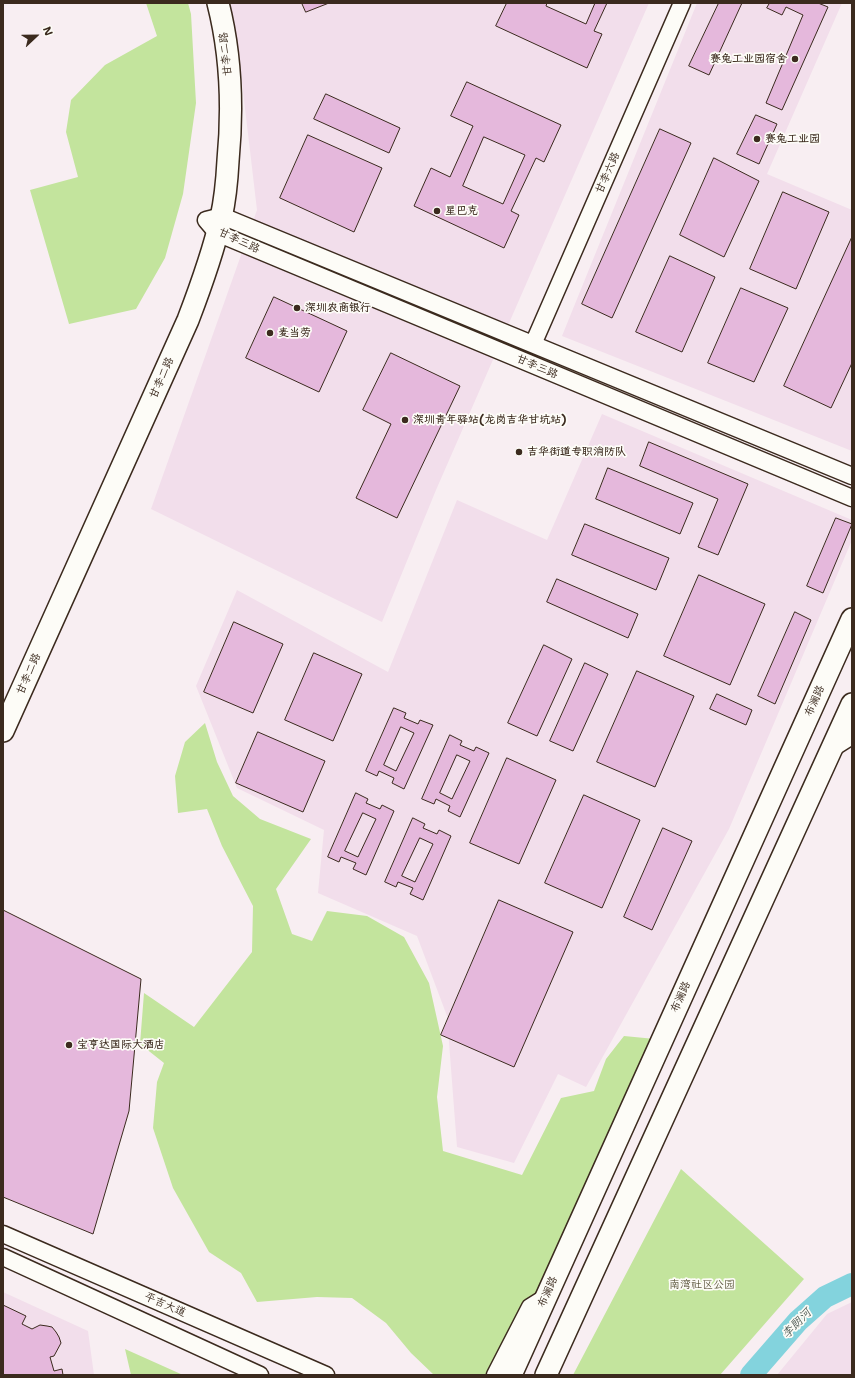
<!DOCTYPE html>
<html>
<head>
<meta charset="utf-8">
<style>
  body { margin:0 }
  #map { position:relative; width:855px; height:1378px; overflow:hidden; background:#f8eef2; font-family:"Shantell Sans",sans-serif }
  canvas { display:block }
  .frame { position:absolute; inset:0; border:4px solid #3b2a1e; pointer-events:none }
  .north { position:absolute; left:16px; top:16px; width:40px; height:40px; -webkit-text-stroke:3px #fdfcf7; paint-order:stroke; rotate:68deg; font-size:11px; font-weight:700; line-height:16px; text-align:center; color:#3b2a1e }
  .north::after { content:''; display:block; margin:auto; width:14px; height:18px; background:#3b2a1e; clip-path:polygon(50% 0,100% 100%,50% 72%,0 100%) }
</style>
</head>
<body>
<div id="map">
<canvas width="855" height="1378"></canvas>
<div class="frame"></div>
<div class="north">N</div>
</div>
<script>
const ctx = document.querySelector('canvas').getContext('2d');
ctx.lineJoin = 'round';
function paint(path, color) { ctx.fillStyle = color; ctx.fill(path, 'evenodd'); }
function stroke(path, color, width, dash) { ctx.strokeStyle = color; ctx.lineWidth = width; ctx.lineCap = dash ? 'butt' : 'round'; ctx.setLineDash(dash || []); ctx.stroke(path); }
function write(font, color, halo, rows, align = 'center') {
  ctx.font = font + ' "Shantell Sans","LXGW WenKai TC",sans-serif'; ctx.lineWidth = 3.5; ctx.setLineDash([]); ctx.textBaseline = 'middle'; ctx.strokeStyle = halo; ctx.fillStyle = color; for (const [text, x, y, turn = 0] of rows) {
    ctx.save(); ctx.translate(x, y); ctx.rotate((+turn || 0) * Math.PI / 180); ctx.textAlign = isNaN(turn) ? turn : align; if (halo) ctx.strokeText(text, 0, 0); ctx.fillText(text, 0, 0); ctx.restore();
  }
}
paint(new Path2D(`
  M227 3H649L436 490 382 622 151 509 257 210 240 66Z
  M697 3H842L767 174 852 210V451L562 336Z
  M602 414 852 520V540L729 829 586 1087 558 1074 514 1163 457 1147 447 1016 417 936 318 893 324 830 237 788 196 686 237 590 388 672 457 500 547 540Z
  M3 1292 88 1331 94 1375H3Z
  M852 1302V1375H777L827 1314Z`), '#f2deeb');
paint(new Path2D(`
  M146 3H188L191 14 196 103 183 194 165 258 136 309 69 324 30 190 78 177 66 132 71 100 105 65 157 36Z
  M205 723 217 762 233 796 260 819 311 839 276 889 292 934 312 941 327 911 367 916 404 937 429 983 443 1046 437 1097 443 1151 522 1175 561 1098 594 1091 606 1059 624 1036 655 1039 515 1352 492 1371 484 1375H434L411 1353 386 1323 352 1298 317 1297 257 1302 241 1273 209 1252 173 1188 153 1128 157 1082 164 1063 140 1044 144 993 194 1027 252 952 253 906 222 846 207 809 178 813 175 776 185 742Z
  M681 1169 804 1279 720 1375H573Z
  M125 1349 183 1375H131Z`), '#c3e49d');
stroke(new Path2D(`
  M751 1375 798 1321 825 1297 852 1284`), '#83d3dd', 22);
const building = new Path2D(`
  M302 3H329L306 12Z
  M507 3H547L546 6 586 24 595 3H607L594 31 602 34 587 68 496 26Z
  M719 3H742L709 75 689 66Z
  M770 3H818L828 7 782 110 766 103 803 15 786 7 782 15 767 8Z
  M467 82 561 125 544 162 536 158 511 211 519 215 504 248 414 206 431 168 450 177 473 126 451 116ZM484 137 525 155 503 204 463 186Z
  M326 94 400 128 389 153 314 119Z
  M756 115 777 124 759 164 737 154Z
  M660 129 691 143 612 318 582 304Z
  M308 135 382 168 354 232 280 198Z
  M714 158 759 181 724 257 680 235Z
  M783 192 829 212 796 289 750 269Z
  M852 237V363L831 408 784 386Z
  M670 256 715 277 682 352 636 332Z
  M741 288 788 308 754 382 708 363Z
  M274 297 347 331 319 392 246 358Z
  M391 353 460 386 397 518 356 498 391 424 363 410Z
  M649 442 748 484 718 555 698 547 718 499 640 466Z
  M608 468 693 503 680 534 596 499Z
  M836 518 852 524 823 593 807 586Z
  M585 524 669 558 656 590 572 555Z
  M699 575 765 604 730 685 664 656Z
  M557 579 638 614 628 638 547 602Z
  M795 612 811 620 775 704 758 696Z
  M234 622 283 644 253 713 204 692Z
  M544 645 572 659 537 736 508 723Z
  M314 653 362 674 333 741 285 720Z
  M585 663 608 674 573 751 550 741Z
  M637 671 694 696 655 787 597 762Z
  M717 694 752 710 746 725 710 709Z
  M394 708 406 713 404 718 418 724 420 720 433 725 404 789 392 783 394 778 379 771 377 776 366 771ZM401 727 414 733 396 771 384 765Z
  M258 732 325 761 303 812 236 783Z
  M450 735 462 741 460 745 474 751 476 747 489 753 460 817 448 811 450 806 436 799 434 804 422 799ZM457 755 470 761 452 799 440 793Z
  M507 758 556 780 519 864 470 843Z
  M356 793 368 799 366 803 380 809 382 805 394 811 366 875 353 869 356 863 341 857 339 862 328 857ZM363 813 376 819 358 857 345 851Z
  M584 795 640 820 602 908 545 883Z
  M413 818 425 824 423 828 437 834 439 830 451 836 423 900 410 894 413 888 398 882 396 887 385 882ZM420 838 433 844 415 882 402 876Z
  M663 828 692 841 652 930 624 917Z
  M499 900 573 932 514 1067 441 1035Z
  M3 910 141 979 129 1111 93 1234 3 1197Z
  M3 1305 26 1316 22 1324 32 1329 40 1325 47 1326 52 1327 56 1332 59 1337 61 1343 54 1356 50 1357 54 1371 62 1369 63 1375H3Z`);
paint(building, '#e5b8dc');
stroke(building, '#3b2a1e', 1);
const minor = new Path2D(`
  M534 342 682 3
  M852 476 222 216 206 220 217 233 852 498
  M833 748 852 736
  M3 1234 326 1375
  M3 1257 260 1375
  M495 1375 530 1307 546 1297`);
const major = new Path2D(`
  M3 731 188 320C201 286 213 253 221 218 225 200 227 180 228 161 233 108 231 54 218 3
  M511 1375 852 619
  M546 1375 852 704`);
stroke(minor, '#3b2a1e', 19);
stroke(major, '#3b2a1e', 24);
stroke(minor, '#fdfcf7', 16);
stroke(major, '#fdfcf7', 21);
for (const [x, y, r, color] of [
  [795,59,4,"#3b2a1e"],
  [757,139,4,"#3b2a1e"],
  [437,211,4,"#3b2a1e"],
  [297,308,4,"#3b2a1e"],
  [270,333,4,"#3b2a1e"],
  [405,420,4,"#3b2a1e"],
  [519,452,4,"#3b2a1e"],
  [69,1045,4,"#3b2a1e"]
]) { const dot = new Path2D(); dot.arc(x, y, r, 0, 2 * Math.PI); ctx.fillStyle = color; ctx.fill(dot); stroke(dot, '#fdfcf7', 1.5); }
write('11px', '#3b2a1e', '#fdfcf7', [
  ["甘李二路",226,54,-96],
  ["甘李六路",608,173,-66],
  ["甘李三路",239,241,25],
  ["甘李三路",537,367,23],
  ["甘李二路",162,378,-66],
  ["甘李二路",29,674,-66],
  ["布澜路",815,701,-66],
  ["布澜路",681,997,-66],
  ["布澜路",548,1292,-66],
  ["平吉大道",165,1305,24]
]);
write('bold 11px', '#3b2a1e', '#fdfcf7', [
  ["赛兔工业园宿舍",787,59,"right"],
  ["赛兔工业园",765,139],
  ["星巴克",445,211],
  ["深圳农商银行",305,308],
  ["麦当劳",278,333],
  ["深圳青年驿站(龙岗吉华甘坑站)",413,420],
  ["吉华街道专职消防队",527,452],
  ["宝亨达国际大酒店",77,1045]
], 'left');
write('11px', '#5d583e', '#fdfcf7', [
  ["南湾社区公园",702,1285]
]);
write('italic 12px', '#515d57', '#fdfcf7', [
  ["李朗河",797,1324,-46]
]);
</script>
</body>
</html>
